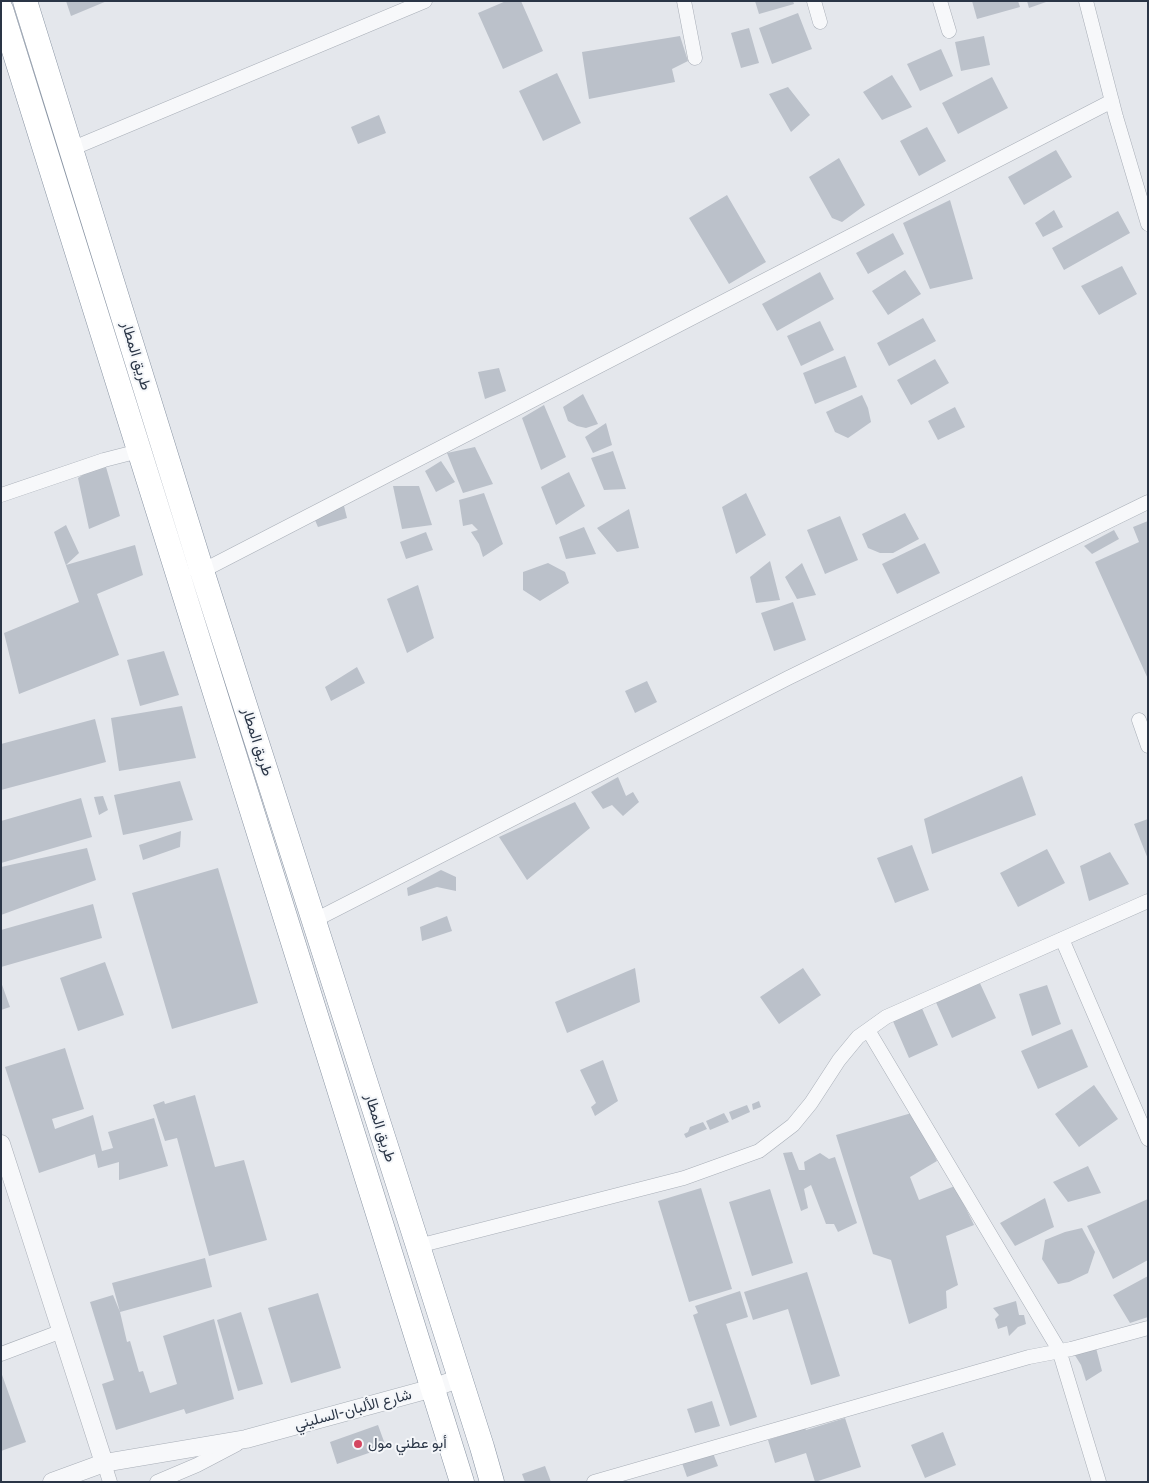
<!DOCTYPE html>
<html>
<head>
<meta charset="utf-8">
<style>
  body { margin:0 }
  #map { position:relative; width:1149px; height:1483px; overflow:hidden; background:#e4e7ec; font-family:"IBM Plex Sans",sans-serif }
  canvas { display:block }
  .frame { position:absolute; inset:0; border:2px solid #2a3546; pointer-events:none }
</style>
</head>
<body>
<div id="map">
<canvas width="1149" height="1483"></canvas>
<div class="frame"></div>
</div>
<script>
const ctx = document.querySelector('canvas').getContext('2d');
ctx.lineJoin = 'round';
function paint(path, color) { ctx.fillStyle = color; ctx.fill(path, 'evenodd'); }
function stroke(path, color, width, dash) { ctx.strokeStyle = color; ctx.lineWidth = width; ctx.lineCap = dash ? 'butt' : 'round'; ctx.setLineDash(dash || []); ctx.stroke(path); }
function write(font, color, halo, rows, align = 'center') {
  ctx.font = font + ' "IBM Plex Sans",Vazirmatn,sans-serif'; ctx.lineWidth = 4; ctx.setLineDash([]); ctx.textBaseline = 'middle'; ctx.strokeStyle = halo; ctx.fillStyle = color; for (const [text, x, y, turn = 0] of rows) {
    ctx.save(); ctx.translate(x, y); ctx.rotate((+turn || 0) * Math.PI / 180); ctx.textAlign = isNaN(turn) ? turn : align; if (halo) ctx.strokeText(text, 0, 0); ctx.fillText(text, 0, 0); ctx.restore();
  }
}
paint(new Path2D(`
  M66 1H107L71 16Z
  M506 1H521L543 51 503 69 478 13Z
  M755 1H793L794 4 759 14Z
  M972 1H1018L1020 7 977 19Z
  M1027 1H1046V2L1029 8Z
  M798 13 812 49 772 64 759 28Z
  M749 28 759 63 741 68 731 33Z
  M680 36 688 61 672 69 675 82 589 99 582 52Z
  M984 36 990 65 961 71 955 42Z
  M941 49 953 76 920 91 907 64Z
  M557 73 581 123 543 141 519 91Z
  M892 75 912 107 882 120 863 92Z
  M992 77 1008 108 958 134 942 103Z
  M788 87 810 115 791 132 769 94Z
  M379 115 386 133 358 144 351 127Z
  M927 127 946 161 919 176 900 141Z
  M1056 150 1072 177 1024 205 1008 177Z
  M839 158 865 205 842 222 832 218 809 177Z
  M727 195 766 262 729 284 689 218Z
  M950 200 973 279 930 289 903 223Z
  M1054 210 1063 227 1043 237 1035 223Z
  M1118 211 1130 233 1064 270 1052 248Z
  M893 233 904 254 868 274 856 253Z
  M1122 266 1137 294 1099 315 1081 286Z
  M905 270 921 294 888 315 872 291Z
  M820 272 834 299 777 331 762 304Z
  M923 318 936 341 889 366 877 343Z
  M820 321 834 350 801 366 787 336Z
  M845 356 857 387 815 404 803 373Z
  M935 359 949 383 911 405 897 380Z
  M499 368 506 391 485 399 478 372Z
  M583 394 598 424 586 428 577 426 568 421 563 407Z
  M862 395 868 408 871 422 848 438 835 432 826 412Z
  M544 405 566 457 541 470 522 418Z
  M955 407 965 427 938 440 928 421Z
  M606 423 612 445 593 453 585 437Z
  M475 447 493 484 463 493 447 453Z
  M613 451 626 489 604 490 591 458Z
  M104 460 120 516 89 529 78 478Z
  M441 461 455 482 436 492 425 471Z
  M569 472 585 506 556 525 541 487Z
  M393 486H419L432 525 402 529Z
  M484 493 503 544 483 557 479 544 471 532 478 530 472 524 463 526 459 500Z
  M746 493 766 535 736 554 722 507Z
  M342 498 347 518 318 527 314 518Z
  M629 509 639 548 617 552 597 528Z
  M905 513 919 539 893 553H880L868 548 862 534Z
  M840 516 858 560 825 574 807 530Z
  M1148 521V679L1095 562 1139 542 1133 527Z
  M66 525 79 553 66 565 135 545 143 575 97 594 119 655 19 694 4 633 79 602 54 532Z
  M584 527 596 554 566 559 559 537Z
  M1114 530 1119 539 1092 554 1084 546Z
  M426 532 433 550 406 559 400 542Z
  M925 543 940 573 897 594 882 564Z
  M770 561 780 600 756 603 750 577Z
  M548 563 565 572 569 583 540 601 523 590V572Z
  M802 563 816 595 797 599 785 577Z
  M418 585 434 638 407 653 387 599Z
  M793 602 806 640 774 651 761 613Z
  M164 651 179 695 140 706 127 660Z
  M357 667 365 683 331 701 325 687Z
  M647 681 657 702 635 713 625 691Z
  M182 706 196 758 119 771 111 718Z
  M95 719 106 762 1 790V744Z
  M1022 776 1036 815 932 854 924 819Z
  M618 777 626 796 633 792 639 802 623 816 612 805 603 809 591 792Z
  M180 781 193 820 123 835 114 795Z
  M103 796 108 810 99 815 94 797Z
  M81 798 92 837 1 863V821Z
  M575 802 590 828 527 880 499 837Z
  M1148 819V859L1134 824Z
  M181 831 180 847 143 860 139 845Z
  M912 845 929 890 895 903 877 858Z
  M87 848 96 880 1 915V867Z
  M1047 849 1065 883 1018 907 1000 873Z
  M1110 852 1129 884 1089 901 1080 866Z
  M218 868 258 1003 172 1029 132 893Z
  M441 870 456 877V891L437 887 408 896 407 888Z
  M93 904 102 938 1 967V930Z
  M447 916 452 931 422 941 420 927Z
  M105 962 124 1015 78 1031 60 978Z
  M635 968 640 1002 567 1033 555 1002Z
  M803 968 821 995 779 1024 760 997Z
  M978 979 996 1018 952 1038 934 998Z
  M1 982 10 1007 1 1010Z
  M1047 985 1061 1024 1032 1036 1019 994Z
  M921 1006 938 1045 909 1058 892 1019Z
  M1072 1029 1088 1067 1038 1089 1021 1051Z
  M65 1048 84 1109 52 1119 55 1129 93 1115 102 1151 113 1148 108 1132 154 1118 168 1166 119 1180V1162L98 1168 95 1154 39 1173 5 1067Z
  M603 1060 618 1101 595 1116 591 1107 596 1103 580 1070Z
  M1094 1085 1118 1119 1079 1147 1055 1114Z
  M195 1095 215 1167 244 1160 267 1240 209 1256 177 1138 165 1141 153 1105 164 1101 165 1104Z
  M759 1101 761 1107 753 1110 752 1104Z
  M747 1105 750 1112 732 1120 729 1112Z
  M915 1112 937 1161 910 1177 919 1200 955 1186 974 1225 946 1236 958 1285 946 1291 947 1308 909 1324 891 1260 873 1254 836 1135Z
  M724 1113 729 1122 710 1130 706 1121Z
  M703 1122 707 1129 686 1138 684 1134 688 1132 690 1127Z
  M792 1152 799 1170H805L804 1162 820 1153 829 1159 835 1157 857 1223 838 1232 834 1224H826L811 1185 804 1189 808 1208 801 1211 783 1153Z
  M1088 1166 1101 1193 1068 1202 1053 1182Z
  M701 1188 732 1289 689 1302 658 1201Z
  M770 1189 793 1263 752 1276 729 1202Z
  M1045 1198 1054 1227 1015 1246 1000 1223Z
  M1148 1199V1260L1113 1279 1087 1226Z
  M1082 1228 1095 1252 1088 1273 1069 1282 1058 1284 1042 1259 1045 1240 1065 1232Z
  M205 1258 212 1287 120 1312 127 1342 130 1341 139 1372 143 1371 150 1393 177 1384 163 1336 214 1319 234 1399 186 1414 184 1409 116 1430 102 1384 114 1380 90 1302 113 1295 120 1312 112 1283Z
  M807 1272 840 1376 811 1385 788 1309 753 1320 744 1292Z
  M1148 1276V1317L1130 1323 1113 1295Z
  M740 1291 748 1317 726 1324 757 1417 730 1426 693 1315 698 1313 695 1306Z
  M318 1293 341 1368 291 1383 268 1308Z
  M1016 1301 1019 1315H1024L1026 1324 1018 1327 1009 1336 1007 1326 998 1329 995 1319 999 1315 993 1308Z
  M241 1312 263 1384 238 1391 217 1320Z
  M1096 1348 1102 1371 1086 1381 1081 1365 1071 1349Z
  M1 1372 26 1442 1 1451Z
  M712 1401 720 1426 695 1433 687 1409Z
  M845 1418 861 1467 815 1482 806 1453 775 1463 768 1440 805 1428 806 1430Z
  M378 1425 386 1447 337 1464 330 1442Z
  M943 1432 956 1465 925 1478 911 1445Z
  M713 1453 718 1466 687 1477 682 1463Z
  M545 1466 551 1482H525L522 1474Z`), '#bbc1ca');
const minor = new Path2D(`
  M684 1 695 58
  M814 1 820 22
  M940 1 949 31
  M1086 1 1116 117 1148 224
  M71 149 425 1
  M1 495 104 460 139 451
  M202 571 1112 101
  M1139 720 1148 746
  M313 921 788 678 1148 502
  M1062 939 1148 1139
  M868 1030 1059 1350 1099 1482
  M418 1246 684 1178 759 1151 793 1125 811 1103 839 1060 858 1037 886 1017 1148 901
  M1 1354 62 1331
  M104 1463 110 1482
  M157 1482 197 1465 237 1444
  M594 1482 1029 1357 1071 1349 1148 1328`);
const tertiary = new Path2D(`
  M1 1144 104 1463
  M52 1482 104 1463 246 1439 433 1388 460 1378`);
const trunk = new Path2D(`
  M25 1 202 571 418 1246 482 1447 492 1482
  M1 9 462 1482`);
stroke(minor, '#a8aeb7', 15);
stroke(tertiary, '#a8aeb7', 19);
stroke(trunk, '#8a95a4', 25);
stroke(minor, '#f7f8fa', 14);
stroke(tertiary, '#f7f8fa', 18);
stroke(trunk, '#fff', 24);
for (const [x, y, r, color] of [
  [358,1444,5,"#d44660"]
]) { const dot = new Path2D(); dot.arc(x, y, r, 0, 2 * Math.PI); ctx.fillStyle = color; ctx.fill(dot); stroke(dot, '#f4f6f9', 2); }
write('15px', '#2a3546', '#f4f6f9', [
  ["طريق المطار",136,356,73],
  ["طريق المطار",257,742,72],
  ["طريق المطار",380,1128,72],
  ["شارع الألبان-السليني",353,1410,-15]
]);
write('15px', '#2a3546', '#f4f6f9', [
  ["أبو عطني مول",368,1444]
], 'left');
</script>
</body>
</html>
